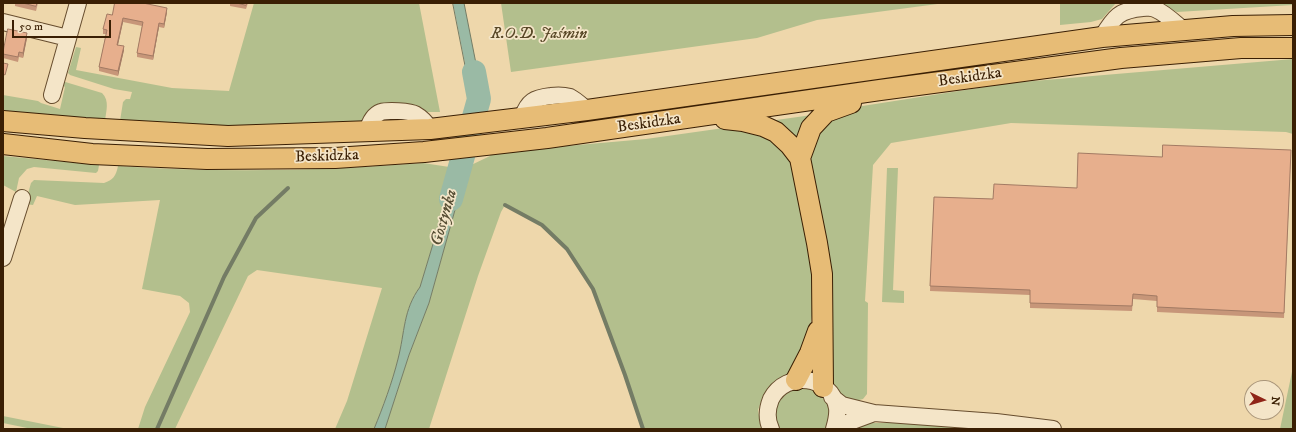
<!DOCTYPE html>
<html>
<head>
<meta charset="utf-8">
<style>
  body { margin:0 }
  #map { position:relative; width:1296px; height:432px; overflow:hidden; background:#eed7ab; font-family:"IM FELL DW Pica",serif }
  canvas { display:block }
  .frame { position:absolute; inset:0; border:4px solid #3a1f04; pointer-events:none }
  .north { position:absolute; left:1244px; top:380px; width:40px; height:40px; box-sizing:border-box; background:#f4e5c8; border:1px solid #aa967a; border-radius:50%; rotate:95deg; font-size:11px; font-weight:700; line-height:16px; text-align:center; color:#3a1f04 }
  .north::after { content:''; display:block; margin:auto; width:14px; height:18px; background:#8f2418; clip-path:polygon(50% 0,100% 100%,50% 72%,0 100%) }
  .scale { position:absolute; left:12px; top:20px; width:99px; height:18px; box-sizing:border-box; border:2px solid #3a1f04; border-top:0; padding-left:5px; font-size:12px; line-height:14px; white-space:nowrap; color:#3a1f04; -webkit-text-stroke:3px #f4e5c8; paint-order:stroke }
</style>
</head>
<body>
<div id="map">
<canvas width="1296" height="432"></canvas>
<div class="frame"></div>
<div class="north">N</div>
<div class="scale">50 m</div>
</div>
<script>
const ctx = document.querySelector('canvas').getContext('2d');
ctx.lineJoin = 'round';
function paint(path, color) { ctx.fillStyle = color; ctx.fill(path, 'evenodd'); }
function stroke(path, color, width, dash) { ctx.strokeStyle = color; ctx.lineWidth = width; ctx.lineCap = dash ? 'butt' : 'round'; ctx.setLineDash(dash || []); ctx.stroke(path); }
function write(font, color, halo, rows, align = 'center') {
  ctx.font = font + ' "IM FELL DW Pica",serif'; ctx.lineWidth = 3.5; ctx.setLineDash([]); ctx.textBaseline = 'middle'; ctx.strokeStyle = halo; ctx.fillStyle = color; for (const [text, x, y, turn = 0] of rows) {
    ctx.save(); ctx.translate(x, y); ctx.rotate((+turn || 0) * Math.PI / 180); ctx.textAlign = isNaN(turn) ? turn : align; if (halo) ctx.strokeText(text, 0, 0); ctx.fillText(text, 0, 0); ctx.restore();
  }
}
paint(new Path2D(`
  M254 3H419L440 112H376L365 122 275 126 178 125 120 121 123 102 126 99H130L132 92 114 89 70 75 68 73 76 47 81 48 76 70 172 88 229 91Z
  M501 3H945L817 20 757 38 511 72Z
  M1060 3H1116L1102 19 1091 22 1060 25Z
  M1159 3H1293V5L1177 12Z
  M1293 59V134L1286 132 1011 123 891 143 873 165 865 301 868 303 867 394 863 399C849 404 840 394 831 385L807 156 826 119 856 107 1010 83Z
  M62 81 102 93C110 101 106 111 105 121L3 112V95L38 101 41 103 60 109 65 87 61 84Z
  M812 115 797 147 769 121Z
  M738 126 765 131 790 158 813 261 817 307 812 316 807 342 795 369 771 385 762 399 758 410 761 429H643L593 289 567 249 542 225 505 205 501 212 478 276 429 429H385L409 355 429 303 467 167 490 156 491 154 521 150 646 139Z
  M3 156 99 165 98 171 96 173 34 167 27 169 19 178 16 192 3 185Z
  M423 163 456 168 420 287C403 309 405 333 398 359 392 383 383 407 374 429H335L347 401 382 288 257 270 248 276 175 429H138L145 407 190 312 189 303 180 296 142 289 160 200 75 205 37 196 33 205 25 204 31 183 34 180 104 183C113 180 116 176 118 166 220 173 322 171 423 163Z
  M887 168H898L893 290 904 291V303L882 302Z
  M1293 367V429H1280Z
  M809 386C828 400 835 404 827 429H776L773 408 782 392Z
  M3 416 68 429H32L3 423Z
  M866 423H913L969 429H844Z`), '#b3bf8d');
const water = new Path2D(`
  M453 3H464L484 104H473Z
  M467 167 429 303 409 355 385 429H374C383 407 392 383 398 359 405 332 403 310 420 287L456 168Z`);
paint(water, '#9abaa5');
stroke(water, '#747c65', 1);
stroke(new Path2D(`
  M505 205 542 225 567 249 593 289 625 375 643 429
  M157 429 224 277 256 218 288 188`), '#747c65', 4);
stroke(new Path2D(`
  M451 199 479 99 474 72`), '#9abaa5', 24);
const minor = new Path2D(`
  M3 22 68 38
  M1102 37C1114 17 1119 10 1143 8 1147 8 1151 7 1155 9 1165 13 1174 22 1182 29
  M52 95 78 3
  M522 118C528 101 534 98 551 96 558 95 563 95 570 97 576 100 582 106 587 110
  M367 132C369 124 373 115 381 112 387 110 410 111 415 114 422 118 426 122 430 129
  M3 258 22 198
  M832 397 842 405 874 413 996 422 1053 429
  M771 429C766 419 767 409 771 399 786 370 831 375 837 408 838 415 836 422 834 429
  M838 429 847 423 874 413`);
const major = new Path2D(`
  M725 119 743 121 763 126 776 132 790 145 800 158 817 243 822 274 823 387
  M3 121 85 128 228 136 430 129 587 110 1102 37 1233 26 1293 25
  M3 144 92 154 207 159 335 158 424 152 547 138 880 90 1121 58 1241 48H1293
  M800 158 811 128 826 112 851 103
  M796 380 810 353 818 331`);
stroke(minor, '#674d2e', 18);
stroke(major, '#3a1f04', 22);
stroke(minor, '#f4e5c8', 16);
stroke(major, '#e7bc76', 20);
paint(new Path2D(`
  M15 3H38L36 11 15 6Z
  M230 3H248L246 9 230 6Z
  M167 12 164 28 159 27 153 60 137 57V53L142 26 123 22 118 45 124 50 118 76 99 71V67L106 34H103V29L112 15Z
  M27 38 23 58 19 57 18 62 3 58V53Z
  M1291 150 1284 318 1157 312V301L1133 299 1132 311 1030 308V295L930 291 934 197 993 199 1077 188 1162 157Z`), '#c79679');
paint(new Path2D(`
  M167 8V12L164 28V24Z
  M123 18V22L117 49V45Z
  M159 23V27L153 60V56Z
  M27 33V38L23 58V53Z
  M124 46V50L118 76V71Z`), '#a27a63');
const building = new Path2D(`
  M23 3H37L36 6Z
  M115 3H143L167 8 164 24 159 23 153 56 137 53 143 22 123 18 117 45 124 46 118 71 99 67 107 30 103 29 107 14 112 15Z
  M237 3H247L246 5Z
  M8 29 27 33 23 53 19 52 18 57 3 54Z
  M3 63 8 64 5 75 3 74Z
  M1163 145 1291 150 1284 313 1157 307V296L1133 294 1132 306 1030 303V290L930 286 934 197 993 199 994 184 1077 188 1078 153 1162 157Z`);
paint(building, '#e7af8d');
stroke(building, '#a27a63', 1);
write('italic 16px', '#584726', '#f4e5c8', [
  ["R.O.D. Jaśmin",539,35]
]);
write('16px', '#3a1f04', '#f4e5c8', [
  ["Beskidzka",970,78,-8],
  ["Beskidzka",649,124,-8],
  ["Beskidzka",327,157,-2]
]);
write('italic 17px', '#574e34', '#f4e5c8', [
  ["Gostynka",445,218,-74]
]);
</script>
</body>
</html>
